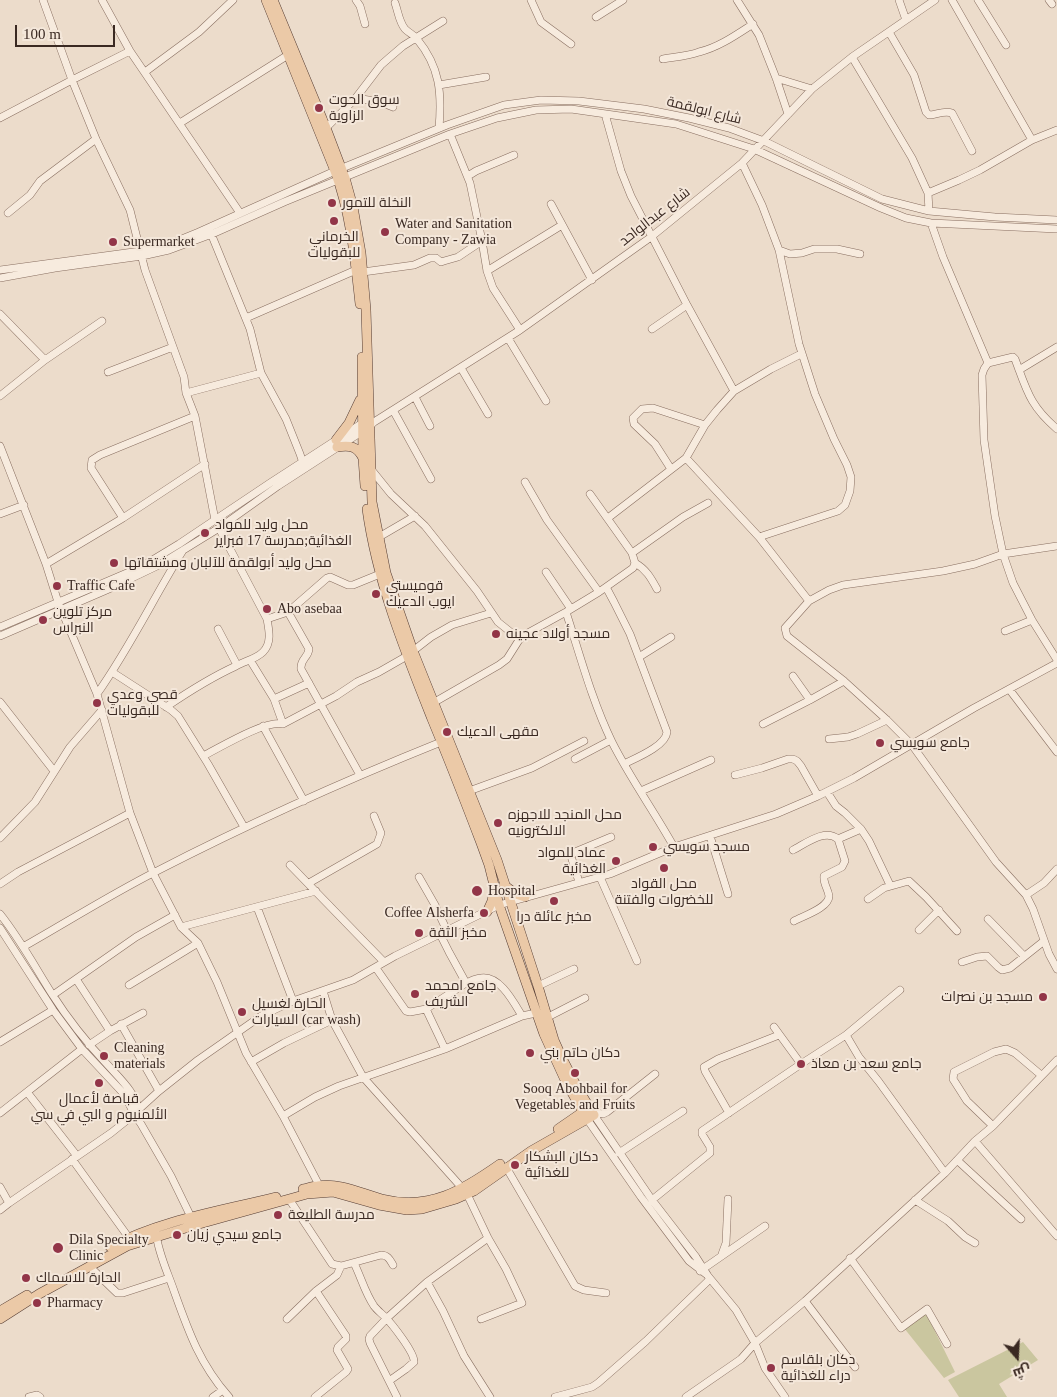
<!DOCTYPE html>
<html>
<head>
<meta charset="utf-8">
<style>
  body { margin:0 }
  #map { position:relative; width:1057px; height:1397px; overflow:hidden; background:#ecdccb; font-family:"Times New Roman",Cairo,serif }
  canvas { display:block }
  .north { position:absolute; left:992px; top:1332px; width:50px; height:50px; -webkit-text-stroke:4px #f4e7da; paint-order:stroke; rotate:161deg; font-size:14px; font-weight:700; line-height:20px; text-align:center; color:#3a2922 }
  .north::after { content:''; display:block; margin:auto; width:18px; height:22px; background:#3a2922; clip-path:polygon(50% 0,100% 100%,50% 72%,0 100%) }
  .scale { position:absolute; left:15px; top:25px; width:100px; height:22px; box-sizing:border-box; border:2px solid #3a2922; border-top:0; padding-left:6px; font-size:15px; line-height:18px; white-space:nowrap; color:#3a2922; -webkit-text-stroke:4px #f4e7da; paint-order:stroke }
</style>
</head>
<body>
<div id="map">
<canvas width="1057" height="1397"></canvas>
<div class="north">ش</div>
<div class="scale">100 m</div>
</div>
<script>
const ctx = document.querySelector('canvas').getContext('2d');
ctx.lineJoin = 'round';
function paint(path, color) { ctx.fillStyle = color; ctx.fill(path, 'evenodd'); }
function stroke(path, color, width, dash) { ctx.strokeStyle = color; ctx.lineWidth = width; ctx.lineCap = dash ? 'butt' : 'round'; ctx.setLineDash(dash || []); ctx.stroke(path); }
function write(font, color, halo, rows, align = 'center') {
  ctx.font = font + ' "Times New Roman",Cairo,serif'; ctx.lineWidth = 4; ctx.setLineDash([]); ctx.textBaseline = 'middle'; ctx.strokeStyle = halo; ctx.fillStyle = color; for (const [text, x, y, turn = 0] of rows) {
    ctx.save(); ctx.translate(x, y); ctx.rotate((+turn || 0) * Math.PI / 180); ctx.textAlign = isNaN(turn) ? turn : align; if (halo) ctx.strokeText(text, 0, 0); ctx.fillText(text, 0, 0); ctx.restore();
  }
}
paint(new Path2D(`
  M926 1313 955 1372 944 1378 904 1328Z
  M1023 1342 1038 1360 999 1384 1007 1397H959L948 1380Z`), '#cac69f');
const minor = new Path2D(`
  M43 0 72 80 96 139 130 210 145 270 184 377 186 393 195 416 215 520
  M102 0 130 51 240 213
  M356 0 360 6 365 24
  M531 0 541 22 571 44
  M737 0 759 35 776 78 788 114
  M899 0 906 20
  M952 0 1032 140
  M978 0 1006 45
  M1049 0 1052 4
  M395 3C398 11 399 22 405 29 409 33 414 35 417 39 440 67 442 93 439 128
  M596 17 623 0
  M889 32 914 75 926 112 929 115C936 115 944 110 952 113L972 151
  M852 57 912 158 928 193 929 211
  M663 59C675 57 688 56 699 52 719 47 736 35 753 24
  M145 72 199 32 233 0
  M776 78 812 89
  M439 85 486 77
  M355 99C369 99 380 101 393 107
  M605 114 621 171 631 196 687 305 734 391
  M0 118 72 80 130 51
  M180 123 288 55
  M326 128 355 99 381 65 389 58 403 46 443 21
  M450 134 470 183 482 241 487 271 493 288 520 330
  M742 163 762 205 779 250 799 344 815 394 834 439 847 465 851 477 850 491 845 505 838 511 759 537
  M468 176 476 171 514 155
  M928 193 959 180 980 170 1032 140 1057 130
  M551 204 592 280
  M8 213 30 195 40 181 96 139
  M931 223 943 257 988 363 984 369 982 375 984 440 995 516 1003 554 1013 583 1032 620 1057 660
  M210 231 250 329 261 373 286 419 300 454 304 466
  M779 250 790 254 802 253 814 249H837L860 254
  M0 270 141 251 172 243 199 232 335 171 447 125 504 105 541 100 579 101 644 109 689 118 729 128 764 141 882 199 929 211 995 217 1057 220
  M487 271 562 225
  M363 272 414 265 430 258H436L441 262 444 261 458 257 482 241
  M0 278 55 268 142 256 169 250 212 234 284 202 450 134 497 118 536 110 571 109 676 124 754 149 881 208 906 218 931 223 1057 229
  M0 314 45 360
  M246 318 356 270
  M652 329 687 305
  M508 338 546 401
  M988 363 1013 357 1015 359C1027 391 1030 406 1057 429
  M461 368 488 414
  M1019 370 1057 347
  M108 372 173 347
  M186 393 261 373
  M0 396 45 360 102 321
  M415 397 430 426
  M393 410 431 479
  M0 446 46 564 58 602 97 694 130 813 153 873 181 927 198 943 217 982 246 1053 283 1116 319 1185V1190
  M686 458 759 537 809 601
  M370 468 391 494 425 526 477 591 498 622 513 634 522 637
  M671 469 655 444 634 424 633 418 642 409 653 408 705 425
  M525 482 547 520 599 592
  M0 514 24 505
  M123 518 91 468 92 460 100 455 195 416
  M608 518 686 458 705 425 717 410 734 391 771 369 801 354
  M379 537 415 516
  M1057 546 1003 554 975 564 943 571 843 585 829 590 809 601 785 628 787 636 844 681 887 720 912 745 996 862 1026 895 1033 909 1049 954 1057 969
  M632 553 683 517 708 503
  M635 563C646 569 651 578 657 589
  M46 564 123 518 205 464
  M546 572 571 609
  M606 587 614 602 630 634 667 732C666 746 636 758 624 764
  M288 612 309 649C308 658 300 659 301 669L360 775
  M566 612C580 655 592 701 612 742 630 778 654 811 674 847
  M267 619 288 612 327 578 330 577 348 585H353L380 574
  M0 627 141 567 179 544 270 483 364 422
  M218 629 237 665
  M1005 631 1032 620
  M0 636 111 588 159 565 219 528 278 486 369 427 374 422 520 330 651 237 742 163 812 89 852 57 935 0
  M413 651 431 637 452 625 491 613
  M639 657 671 637
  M250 660 274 699 283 724
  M112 672 171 710 178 716 208 764 244 827
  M793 676 810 700
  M1009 689 1057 752
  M97 694C129 649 153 599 182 552
  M274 699 309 683
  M0 702 54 771
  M433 703 499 665 507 659 519 640 526 634 566 612 599 592 633 568 635 563 632 553 590 494
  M166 707C188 692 212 677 236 666 245 661 256 659 263 652 272 643 269 630 267 619L219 528
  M763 724 810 700 844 681
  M263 726 304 801
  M829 739 848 737 857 734 887 720
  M203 756C221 747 265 720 283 724L336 696 357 682 379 672 407 656
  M575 759 611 740
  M735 775 762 768 788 759H793L797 761 801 766 818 796
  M469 791 532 768 584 741
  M641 791 711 760
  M827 792 836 806 845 813 861 829 869 841 890 885
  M710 836 728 894
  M0 838 35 802 70 747 102 710
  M793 850C805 844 825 828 838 839L861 829
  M290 865 384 962
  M419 877 435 905 447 931
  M600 877 637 961
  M579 882 571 856 575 852 611 837
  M309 883 377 844 381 833 374 816
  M0 884 18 872 130 813
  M1026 895 1044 883 1057 869
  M868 899 884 888 909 881 926 897 957 931
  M257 907 293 1001
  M0 914C20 939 35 967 52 994 68 1019 86 1042 106 1063 119 1078 137 1093 139 1113
  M988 919 1024 956
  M794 921C803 916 829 908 829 896 828 889 823 883 824 876L842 867 845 861 838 839
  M181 927 316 891
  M0 928 53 1010 82 1049 125 1095 134 1114 141 1124 171 1176 191 1217 192 1220
  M919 930 939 910
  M440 934 449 952 466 983C471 981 476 978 481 978 500 975 514 1003 522 1016
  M23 947C67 922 110 895 155 872 248 824 344 781 441 742
  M962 962 977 957 987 956 998 967 1002 970 1010 968 1044 941
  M376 968 406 1011 410 1012 426 1009 445 1049
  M76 979 110 1031
  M129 985 198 943
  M538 986 574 969
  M323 991 332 1020 363 1077 463 1189
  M53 995 136 937 175 915
  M426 1009 466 983
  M548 1017 585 998
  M121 1024 159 1091
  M774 1027 801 1064
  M846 1035 859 1057 879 1082 945 1173
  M0 1042 53 1010
  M89 1045 110 1031 143 1013
  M251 1062 284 1043 332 1020
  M655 1074 607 1112 603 1114 596 1113 594 1115 652 1200 696 1257 708 1276 736 1310 755 1343 765 1368 785 1397
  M27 1092 77 1156
  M0 1113 82 1049
  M729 1113 705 1071 704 1067 718 1059 779 1035
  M283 1116 315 1097 339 1086 445 1049 522 1016 536 1013
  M587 1119 641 1197 689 1261 706 1274
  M993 1126 967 1101 953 1079 954 1072 994 1052 1006 1049 1015 1053 1041 1075
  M975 1141 1057 1236
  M619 1153 683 1111
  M72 1159 129 1238 131 1242
  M957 1160 1021 1219
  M506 1167 575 1286 584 1290 606 1293
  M0 1187 9 1203
  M467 1194 488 1238 506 1269 522 1303 481 1319
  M289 1199 332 1264 341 1266 381 1255C388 1255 390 1260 393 1265
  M652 1200 710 1153V1147L702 1134V1131L801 1064 846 1035 900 990
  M915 1200 948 1221 965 1237 975 1243
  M0 1210 9 1203 111 1133 126 1121 159 1091 198 1060 261 1016 293 1001 353 980 395 956 499 905 610 874 674 847 776 814 818 796 854 778 974 708 1057 663
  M156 1233C158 1252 167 1271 173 1288 188 1330 199 1363 229 1397
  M722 1254 726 1243 728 1199
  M850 1258 901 1328 927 1309 947 1344
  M354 1263C361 1277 365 1293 374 1306 377 1310 381 1313 385 1317 392 1324 415 1353 414 1362L406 1369 389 1381 397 1397
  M89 1266 117 1293H123L169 1278
  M700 1271 765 1226
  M427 1282 443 1311 464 1356 490 1397
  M805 1301 855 1367
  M287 1319 316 1291 337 1275 341 1266
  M389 1381 370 1343 369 1339 370 1336 387 1318 427 1282 488 1238
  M29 1397 37 1395 40 1397
  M213 1397 223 1390
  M315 1397 346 1372 348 1369 337 1350 338 1347 346 1339V1336L316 1291
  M555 1397 592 1387 598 1383 646 1341 710 1279
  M686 1397 741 1359 755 1343 805 1301 945 1173 975 1141 993 1126 1057 1060`);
const major = new Path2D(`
  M266 0 335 171C351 214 355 259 360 304
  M362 357 363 458 365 486
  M336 440 349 423 360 400
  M337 447C350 445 357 446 363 458
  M367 509C377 582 405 651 432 719 449 760 465 801 481 843L489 865 499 905 544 1034 566 1082 587 1119
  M504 885 516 894 525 897
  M487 912 492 901 494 891
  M558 1129 587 1109
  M303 1189C308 1188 313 1186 318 1186 340 1182 362 1194 382 1199 430 1211 463 1190 500 1164
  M110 1247C161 1220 220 1211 276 1197
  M0 1311 27 1295
  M0 1319 39 1294 127 1246 192 1226 307 1194 333 1192 379 1205 407 1210 422 1209 456 1199 474 1191 531 1151 594 1115 577 1087 563 1060 554 1040 538 986 497 860 413 651 386 573 372 502 366 310 361 253 353 207 345 178 326 128 273 0`);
stroke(minor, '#886e60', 8);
stroke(major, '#563d34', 10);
stroke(minor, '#f7ebde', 7);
stroke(major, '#ebc9a7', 9);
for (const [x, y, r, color] of [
  [319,108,5,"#923548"],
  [332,203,5,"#923548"],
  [334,221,5,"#923548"],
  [385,232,5,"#923548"],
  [113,242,5,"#923548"],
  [205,533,5,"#923548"],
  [114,563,5,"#923548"],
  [57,586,5,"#923548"],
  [376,594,5,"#923548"],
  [267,609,5,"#923548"],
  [43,620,5,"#923548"],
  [496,634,5,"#923548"],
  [97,703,5,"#923548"],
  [447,732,5,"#923548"],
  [880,743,5,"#923548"],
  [498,823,5,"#923548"],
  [653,847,5,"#923548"],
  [616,861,5,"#923548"],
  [664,868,5,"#923548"],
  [477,891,6,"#923548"],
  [554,901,5,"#923548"],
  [484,913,5,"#923548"],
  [419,933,5,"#923548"],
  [415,994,5,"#923548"],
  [1043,997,5,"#923548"],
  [242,1012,5,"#923548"],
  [530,1053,5,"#923548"],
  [104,1056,5,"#923548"],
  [801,1064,5,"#923548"],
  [575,1073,5,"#923548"],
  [99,1083,5,"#923548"],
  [515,1165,5,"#923548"],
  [278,1215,5,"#923548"],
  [177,1235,5,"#923548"],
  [58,1248,6,"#923548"],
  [26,1278,5,"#923548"],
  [37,1303,5,"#923548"],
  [771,1368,5,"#923548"]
]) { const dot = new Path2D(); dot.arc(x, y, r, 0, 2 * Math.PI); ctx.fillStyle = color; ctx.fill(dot); stroke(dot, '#f4e7da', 2); }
write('14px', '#3a2922', '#f4e7da', [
  ["سوق الحوت",329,100],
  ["الزاوية",329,116],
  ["النخلة للتمور",342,203],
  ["Water and Sanitation",395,224],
  ["Company - Zawia",395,240],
  ["الخرماني",334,237,"center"],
  ["للبقوليات",334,253,"center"],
  ["Supermarket",123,242],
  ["محل وليد للمواد",215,525],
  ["الغذائية;مدرسة 17 فبراير",215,541],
  ["محل وليد أبولقمة للآلبان ومشتقاتها",124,563],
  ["Traffic Cafe",67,586],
  ["قوميستي",386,586],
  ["ايوب الدعيك",386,602],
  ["Abo asebaa",277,609],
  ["مركز تلوين",53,612],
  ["النبراس",53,628],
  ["مسجد أولاد عجينه",506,634],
  ["قصي وعدي",107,695],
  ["للبقوليات",107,711],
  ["مقهى الدعيك",457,732],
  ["جامع سويسي",890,743],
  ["محل المنجد للاجهزه",508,815],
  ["الالكترونيه",508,831],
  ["مسجد سويسي",663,847],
  ["عماد للمواد",606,853,"right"],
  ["الغذائية",606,869,"right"],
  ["محل القواد",664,884,"center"],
  ["للخضروات والفتنة",664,900,"center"],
  ["Hospital",488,891],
  ["Coffee Alsherfa",474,913,"right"],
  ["مخبز عائلة درا",554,917,"center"],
  ["مخبز الثقة",429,933],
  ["جامع امحمد",425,986],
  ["الشريف",425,1002],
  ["مسجد بن نصرات",1033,997,"right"],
  ["الحارة لغسيل",252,1004],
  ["السيارات (car wash)",252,1020],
  ["Cleaning",114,1048],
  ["materials",114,1064],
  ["دكان حاتم بني",540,1053],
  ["جامع سعد بن معاذ",811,1064],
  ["Sooq Abohbail for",575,1089,"center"],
  ["Vegetables and Fruits",575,1105,"center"],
  ["قباصة لأعمال",99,1099,"center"],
  ["الألمنيوم و البي في سي",99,1115,"center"],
  ["دكان البشكار",525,1157],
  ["للغذائية",525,1173],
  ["مدرسة الطليعة",288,1215],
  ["جامع سيدي زيان",187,1235],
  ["Dila Specialty",69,1240],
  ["Clinic",69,1256],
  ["الحارة للاسماك",36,1278],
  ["Pharmacy",47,1303],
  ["دكان بلقاسم",781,1360],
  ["دراء للغذائية",781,1376]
], 'left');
write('14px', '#3a2922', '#f4e7da', [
  ["شارع ابولقمة",704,111,14],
  ["شارع عبدالواحد",655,217,-38]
]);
</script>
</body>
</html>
